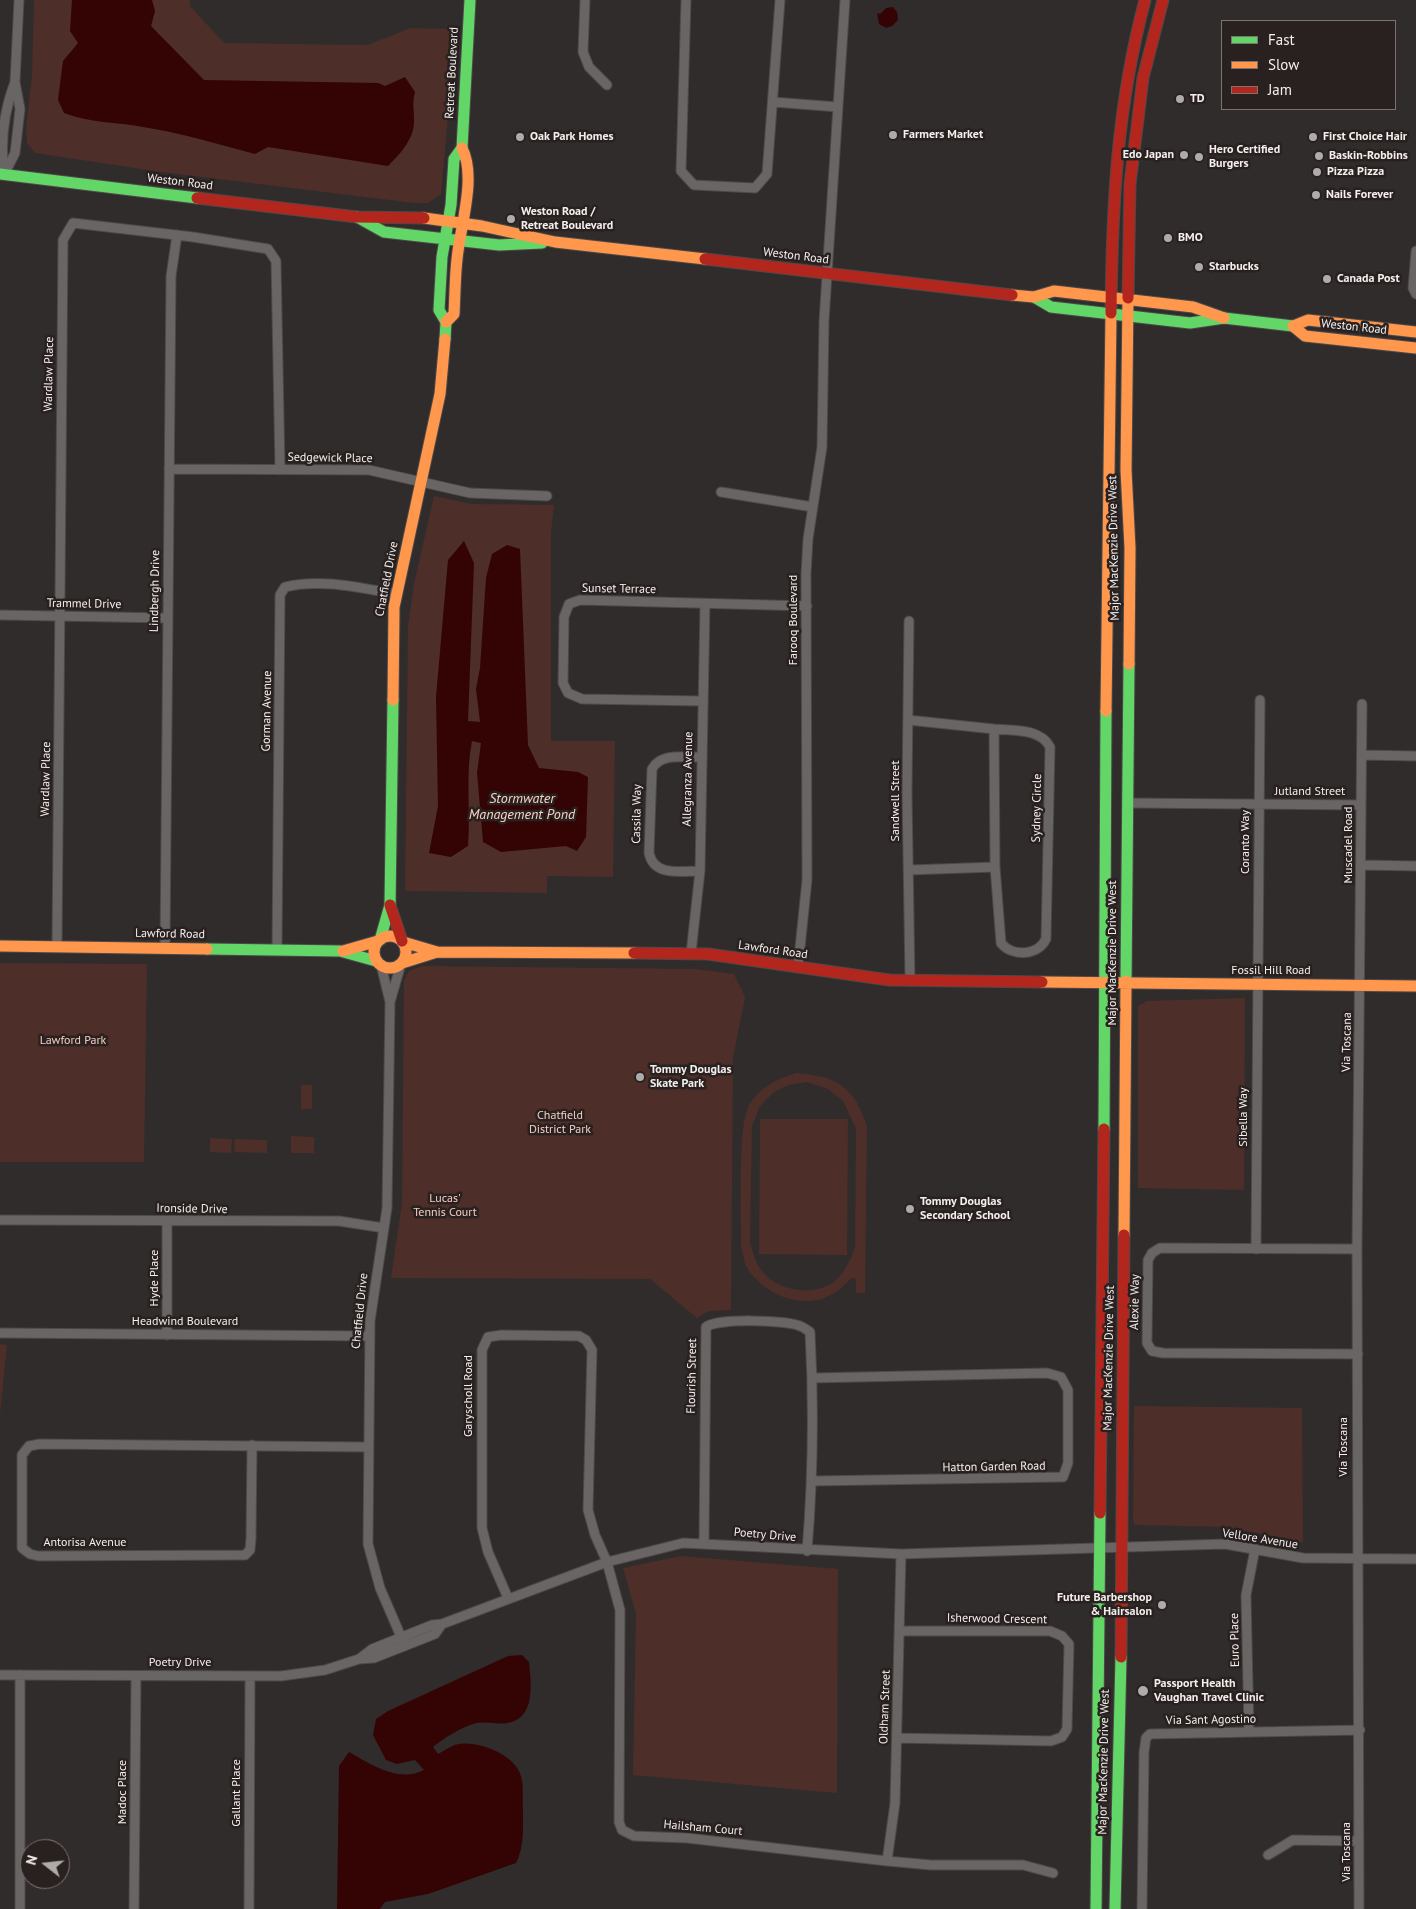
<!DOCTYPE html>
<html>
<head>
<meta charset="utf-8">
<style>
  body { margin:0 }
  #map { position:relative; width:1416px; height:1909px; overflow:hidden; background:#302c2b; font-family:"PT Sans",sans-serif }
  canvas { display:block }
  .legend { position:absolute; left:1221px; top:20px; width:175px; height:90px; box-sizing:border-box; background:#282120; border:1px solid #7a7372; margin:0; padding:6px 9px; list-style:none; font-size:15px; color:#f4efee }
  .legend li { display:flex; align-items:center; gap:10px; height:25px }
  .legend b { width:25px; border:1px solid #7a7372 }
  .north { position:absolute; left:20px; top:1839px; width:50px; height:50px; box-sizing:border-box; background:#282120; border:1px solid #7a7372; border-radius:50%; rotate:286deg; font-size:14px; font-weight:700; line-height:20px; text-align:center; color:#f4efee }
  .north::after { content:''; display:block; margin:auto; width:18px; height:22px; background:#afabaa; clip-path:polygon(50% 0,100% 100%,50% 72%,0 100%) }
</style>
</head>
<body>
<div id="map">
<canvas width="1416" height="1909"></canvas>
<ul class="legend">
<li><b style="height:6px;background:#63d668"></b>Fast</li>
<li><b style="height:6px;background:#ff974d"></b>Slow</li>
<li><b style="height:6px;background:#b3261e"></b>Jam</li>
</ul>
<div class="north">N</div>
</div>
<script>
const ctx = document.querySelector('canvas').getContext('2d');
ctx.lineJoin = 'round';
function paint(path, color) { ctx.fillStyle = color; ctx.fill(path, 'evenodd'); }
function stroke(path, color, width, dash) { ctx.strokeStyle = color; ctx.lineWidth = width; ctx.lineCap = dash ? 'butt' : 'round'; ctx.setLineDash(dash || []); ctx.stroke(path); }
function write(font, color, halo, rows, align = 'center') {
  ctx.font = font + ' "PT Sans",sans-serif'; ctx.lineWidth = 5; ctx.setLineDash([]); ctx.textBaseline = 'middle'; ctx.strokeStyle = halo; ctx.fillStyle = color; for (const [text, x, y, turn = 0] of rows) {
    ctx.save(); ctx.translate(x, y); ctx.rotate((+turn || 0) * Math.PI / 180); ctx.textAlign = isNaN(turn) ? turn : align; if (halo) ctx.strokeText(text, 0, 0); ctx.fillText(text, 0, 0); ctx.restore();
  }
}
paint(new Path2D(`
  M34 0H190V6L224 43 368 45 410 28 456 29 441 194 428 203H414L161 172 35 153 27 143 26 128 32 76Z
  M434 496 472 504 554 505 551 532V741H615L613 877 547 876V893L405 891 408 626 414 584Z
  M0 963 147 964 144 1162H0Z
  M421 966 695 969 734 974 745 997 733 1057 731 1310 709 1311 697 1318 650 1279 391 1278 402 1203 404 980 409 971Z
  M1245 998 1244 1190 1138 1188V1006L1147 1001Z
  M796 1073C837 1076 855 1087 867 1127L865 1293H856V1279L852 1278C845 1284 839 1291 831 1295 802 1311 762 1294 746 1266 744 1261 743 1253 741 1247 742 1217 737 1127 749 1105 760 1087 777 1079 796 1073ZM807 1082 828 1089 843 1101 856 1129 855 1247C851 1259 846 1270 836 1280 816 1298 777 1291 762 1271 755 1263 753 1252 750 1242L752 1126 760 1106 774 1092 789 1085Z
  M301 1085H312V1109H301Z
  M760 1119H848L847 1255 759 1254Z
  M291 1136 314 1137V1153H291Z
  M210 1138 232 1139 231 1153 210 1152Z
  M235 1139 267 1140V1153L234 1152Z
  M0 1344 7 1345 0 1414Z
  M1134 1406 1302 1408 1303 1543 1228 1527 1135 1525 1133 1520Z
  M681 1556 838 1569 837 1793 633 1775 636 1614 623 1568Z`), '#4d2e28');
paint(new Path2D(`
  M72 0H152L155 11 151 26 204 80 378 83 385 86 405 77 415 92C412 104 414 107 414 119 415 138 401 153 388 166L268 147 255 154C218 144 181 133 143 127 116 122 90 123 64 113L58 100 63 61 78 43 70 31Z
  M893 7 897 12 898 20 892 26 886 28 879 24 877 13 880 14 886 8Z
  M464 541 474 563 468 721 480 722 476 689 480 668 486 578 492 554 507 545 520 549 528 745 539 768 578 772 588 777 586 837 577 851 566 846 501 852 483 842 477 773 481 743 472 741C465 775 471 811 468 846L451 857 429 853 438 806 436 697 448 560Z
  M522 1655 529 1662C531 1683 536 1718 508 1723 497 1725 484 1720 473 1724 460 1728 444 1738 433 1747L438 1754C444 1751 452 1745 459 1744 478 1741 510 1753 519 1771 525 1782 522 1801 523 1813 523 1830 524 1848 516 1863L428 1894 385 1902 380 1909H337L339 1766 349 1752C372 1765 399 1783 424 1770L415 1760 397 1764 386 1760 373 1735 376 1719 388 1711 508 1656Z`), '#340404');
const street = new Path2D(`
  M585 0 583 52 589 67 607 85
  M686 0 681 171 694 185 755 188 767 174 780 0
  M773 102 838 107
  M4 175 15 153 20 109 15 82 19 0
  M4 175C0 142 3 113 15 82
  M1416 251 1413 288 1416 294
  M169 469 369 470 470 493 547 496
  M721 492 813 507
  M0 615 167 618
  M909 621 907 792 910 981
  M702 701 582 699 568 693 563 683 564 617 569 604 580 600 807 606
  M908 720 994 729
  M1362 755 1416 756
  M1128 803 1361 805
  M1361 865 1416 866
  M909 870 995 867 1001 943C1012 957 1038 956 1046 939L1050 747C1040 728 1014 731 994 729L995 867
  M700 871C681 871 654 877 649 853L652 769C661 752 685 758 701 757
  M57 947 63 240 73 223 193 237 268 249 276 261 280 470
  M165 948 171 276 177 235
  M277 950 280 595 285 587C321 578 360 588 396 594
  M691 953 700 871 705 604
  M381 965 390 1002 387 1208 370 1321 368 1544 380 1588 405 1646
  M798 967 807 880 806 574 808 539 822 447 824 321 845 0
  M390 1002 401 964
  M0 1220 339 1221 384 1228
  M1256 1249 1260 700
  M1357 1249 1160 1248 1152 1253 1148 1260 1147 1343 1152 1351 1163 1353 1358 1354
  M0 1333 369 1336
  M167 1335V1222
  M252 1445 251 1539 250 1550 245 1555 38 1556 30 1554 22 1548V1455L29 1446 40 1444 368 1447
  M812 1481 1063 1477 1068 1463V1390L1061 1377 1047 1373 813 1378
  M704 1543 706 1327C717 1318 786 1320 800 1326 803 1327 807 1330 810 1332 814 1405 813 1478 807 1551
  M508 1598 488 1552 482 1528V1350L488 1337 502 1335 579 1336 586 1340 592 1350 588 1510 595 1535 607 1562 620 1610 619 1822 622 1830 634 1836 687 1838 887 1861 931 1865H1023L1053 1873
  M359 1659 372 1649 432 1625 442 1624 607 1562 683 1543 901 1554 1225 1544 1303 1558 1416 1559
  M0 1675 281 1676 325 1670 359 1659 374 1658 435 1634 442 1624
  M1249 1732 1246 1595 1255 1549
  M897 1738 1051 1741 1062 1737 1067 1729 1069 1644 1062 1636 1050 1631H900
  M1268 1855 1293 1840 1359 1841
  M887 1861 895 1803 901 1554
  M20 1909V1675
  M134 1909 136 1676
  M249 1909 250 1676
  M1142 1909 1144 1752 1146 1738 1150 1734 1360 1730
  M1359 1909 1357 1249 1362 704`);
const fast = new Path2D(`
  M0 174 197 198
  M357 217 384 232 499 245 542 243
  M1034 297 1051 307 1190 323 1224 318 1293 326
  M445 339 446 322 439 310 442 257 451 205 454 159 462 148 470 0
  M380 940 390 905 393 700
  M207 949 340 951 376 961
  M1126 981 1129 664
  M1104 1129 1106 711
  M1096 1909 1100 1513
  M1115 1909 1121 1657`);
const slow = new Path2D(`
  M424 218 482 226 555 242 705 259
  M1012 295 1034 297 1054 291 1193 307 1224 318
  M1128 298 1126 470 1130 548 1129 664
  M446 322 454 314C455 296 455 277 457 259 460 227 477 177 462 148
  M1293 326 1305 336 1416 348
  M1293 326 1308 320 1416 332
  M393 700 394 607 440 394 445 339
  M1106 711 1111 313
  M374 952a16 16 0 1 1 32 0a16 16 0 1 1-32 0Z
  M403 942 437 952 634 953
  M0 946 207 949
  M343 951 378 941
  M402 963 437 952
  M1042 982 1416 986
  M1124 1235 1126 981`);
const jam = new Path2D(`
  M197 198 357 217 424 218
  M705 259 1012 295
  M1128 298 1130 184 1143 78 1163 0
  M1111 313C1112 205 1117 105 1145 0
  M390 905 402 941
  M634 953 708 954 889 980 1042 982
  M1100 1513 1104 1129
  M1121 1657 1124 1235`);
stroke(street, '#4c4948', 11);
stroke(fast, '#4c4948', 13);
stroke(slow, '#4c4948', 13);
stroke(jam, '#4c4948', 13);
stroke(street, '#686564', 9);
stroke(fast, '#63d668', 11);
stroke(slow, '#ff974d', 11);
stroke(jam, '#b3261e', 11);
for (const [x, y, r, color] of [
  [1180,99,5,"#afabaa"],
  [893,135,5,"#afabaa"],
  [520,137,5,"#afabaa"],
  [1313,137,5,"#afabaa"],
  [1184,155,5,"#afabaa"],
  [1319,156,5,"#afabaa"],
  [1199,157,5,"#afabaa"],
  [1317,172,5,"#afabaa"],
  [1316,195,5,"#afabaa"],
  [511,219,5,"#afabaa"],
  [1168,238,5,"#afabaa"],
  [1199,267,5,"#afabaa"],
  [1327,279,5,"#afabaa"],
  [640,1077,5,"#afabaa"],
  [910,1209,5,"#afabaa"],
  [1162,1605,5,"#afabaa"],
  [1143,1691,6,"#afabaa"]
]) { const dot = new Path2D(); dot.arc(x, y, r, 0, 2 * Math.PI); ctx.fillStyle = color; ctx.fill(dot); stroke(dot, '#282120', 2); }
write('12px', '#f4efee', '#282120', [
  ["Retreat Boulevard",452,73,-87],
  ["Weston Road",180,182,7],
  ["Weston Road",796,256,7],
  ["Weston Road",1354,327,6],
  ["Wardlaw Place",49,374,-89],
  ["Sedgewick Place",330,458,1],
  ["Major MacKenzie Drive West",1114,548,-91],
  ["Chatfield Drive",387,579,-79],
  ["Sunset Terrace",619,589,1],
  ["Lindbergh Drive",155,591,-89],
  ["Trammel Drive",84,604,1],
  ["Farooq Boulevard",794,620,-90],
  ["Gorman Avenue",267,711,-89],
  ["Wardlaw Place",46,779,-89],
  ["Allegranza Avenue",688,779,-89],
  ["Jutland Street",1310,792],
  ["Sandwell Street",896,801,-90],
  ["Sydney Circle",1037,808,-89],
  ["Cassila Way",637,814,-89],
  ["Coranto Way",1246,842,-90],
  ["Muscadel Road",1349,845,-90],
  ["Lawford Road",170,934,1],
  ["Lawford Road",773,950,8],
  ["Major MacKenzie Drive West",1113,953,-90],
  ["Fossil Hill Road",1271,971],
  ["Via Toscana",1347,1042,-89],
  ["Sibella Way",1244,1117,-90],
  ["Ironside Drive",192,1209,1],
  ["Hyde Place",155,1278,-90],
  ["Alexie Way",1135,1302,-89],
  ["Chatfield Drive",360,1311,-84],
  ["Headwind Boulevard",185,1322],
  ["Major MacKenzie Drive West",1109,1358,-89],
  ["Flourish Street",692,1376,-89],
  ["Garyscholl Road",469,1396,-90],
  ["Via Toscana",1344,1447,-90],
  ["Hatton Garden Road",994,1467,-1],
  ["Poetry Drive",765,1535,5],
  ["Vellore Avenue",1260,1539,9],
  ["Antorisa Avenue",85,1543],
  ["Isherwood Crescent",997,1619,1],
  ["Euro Place",1235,1640,-91],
  ["Poetry Drive",180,1663],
  ["Oldham Street",885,1707,-88],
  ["Via Sant Agostino",1211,1720,-1],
  ["Major MacKenzie Drive West",1104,1762,-89],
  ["Madoc Place",123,1792,-90],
  ["Gallant Place",237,1793,-90],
  ["Hailsham Court",703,1828,5],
  ["Via Toscana",1347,1852,-90]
]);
write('bold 12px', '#f4efee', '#282120', [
  ["TD",1190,99],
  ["Farmers Market",903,135],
  ["Oak Park Homes",530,137],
  ["First Choice Hair",1323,137],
  ["Hero Certified",1209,150],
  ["Burgers",1209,164],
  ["Edo Japan",1174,155,"right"],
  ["Baskin-Robbins",1329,156],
  ["Pizza Pizza",1327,172],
  ["Nails Forever",1326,195],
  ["Weston Road /",521,212],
  ["Retreat Boulevard",521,226],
  ["BMO",1178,238],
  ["Starbucks",1209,267],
  ["Canada Post",1337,279],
  ["Tommy Douglas",650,1070],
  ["Skate Park",650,1084],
  ["Tommy Douglas",920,1202],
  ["Secondary School",920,1216],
  ["Future Barbershop",1152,1598,"right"],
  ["& Hairsalon",1152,1612,"right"],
  ["Passport Health",1154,1684],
  ["Vaughan Travel Clinic",1154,1698]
], 'left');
write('12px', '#f4cbc2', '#282120', [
  ["Lawford Park",73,1041],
  ["Chatfield",560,1116],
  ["District Park",560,1130],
  ["Lucas'",445,1199],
  ["Tennis Court",445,1213]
]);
write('italic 14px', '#fad1c8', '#282120', [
  ["Stormwater",522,799],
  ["Management Pond",522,815]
]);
</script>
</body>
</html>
